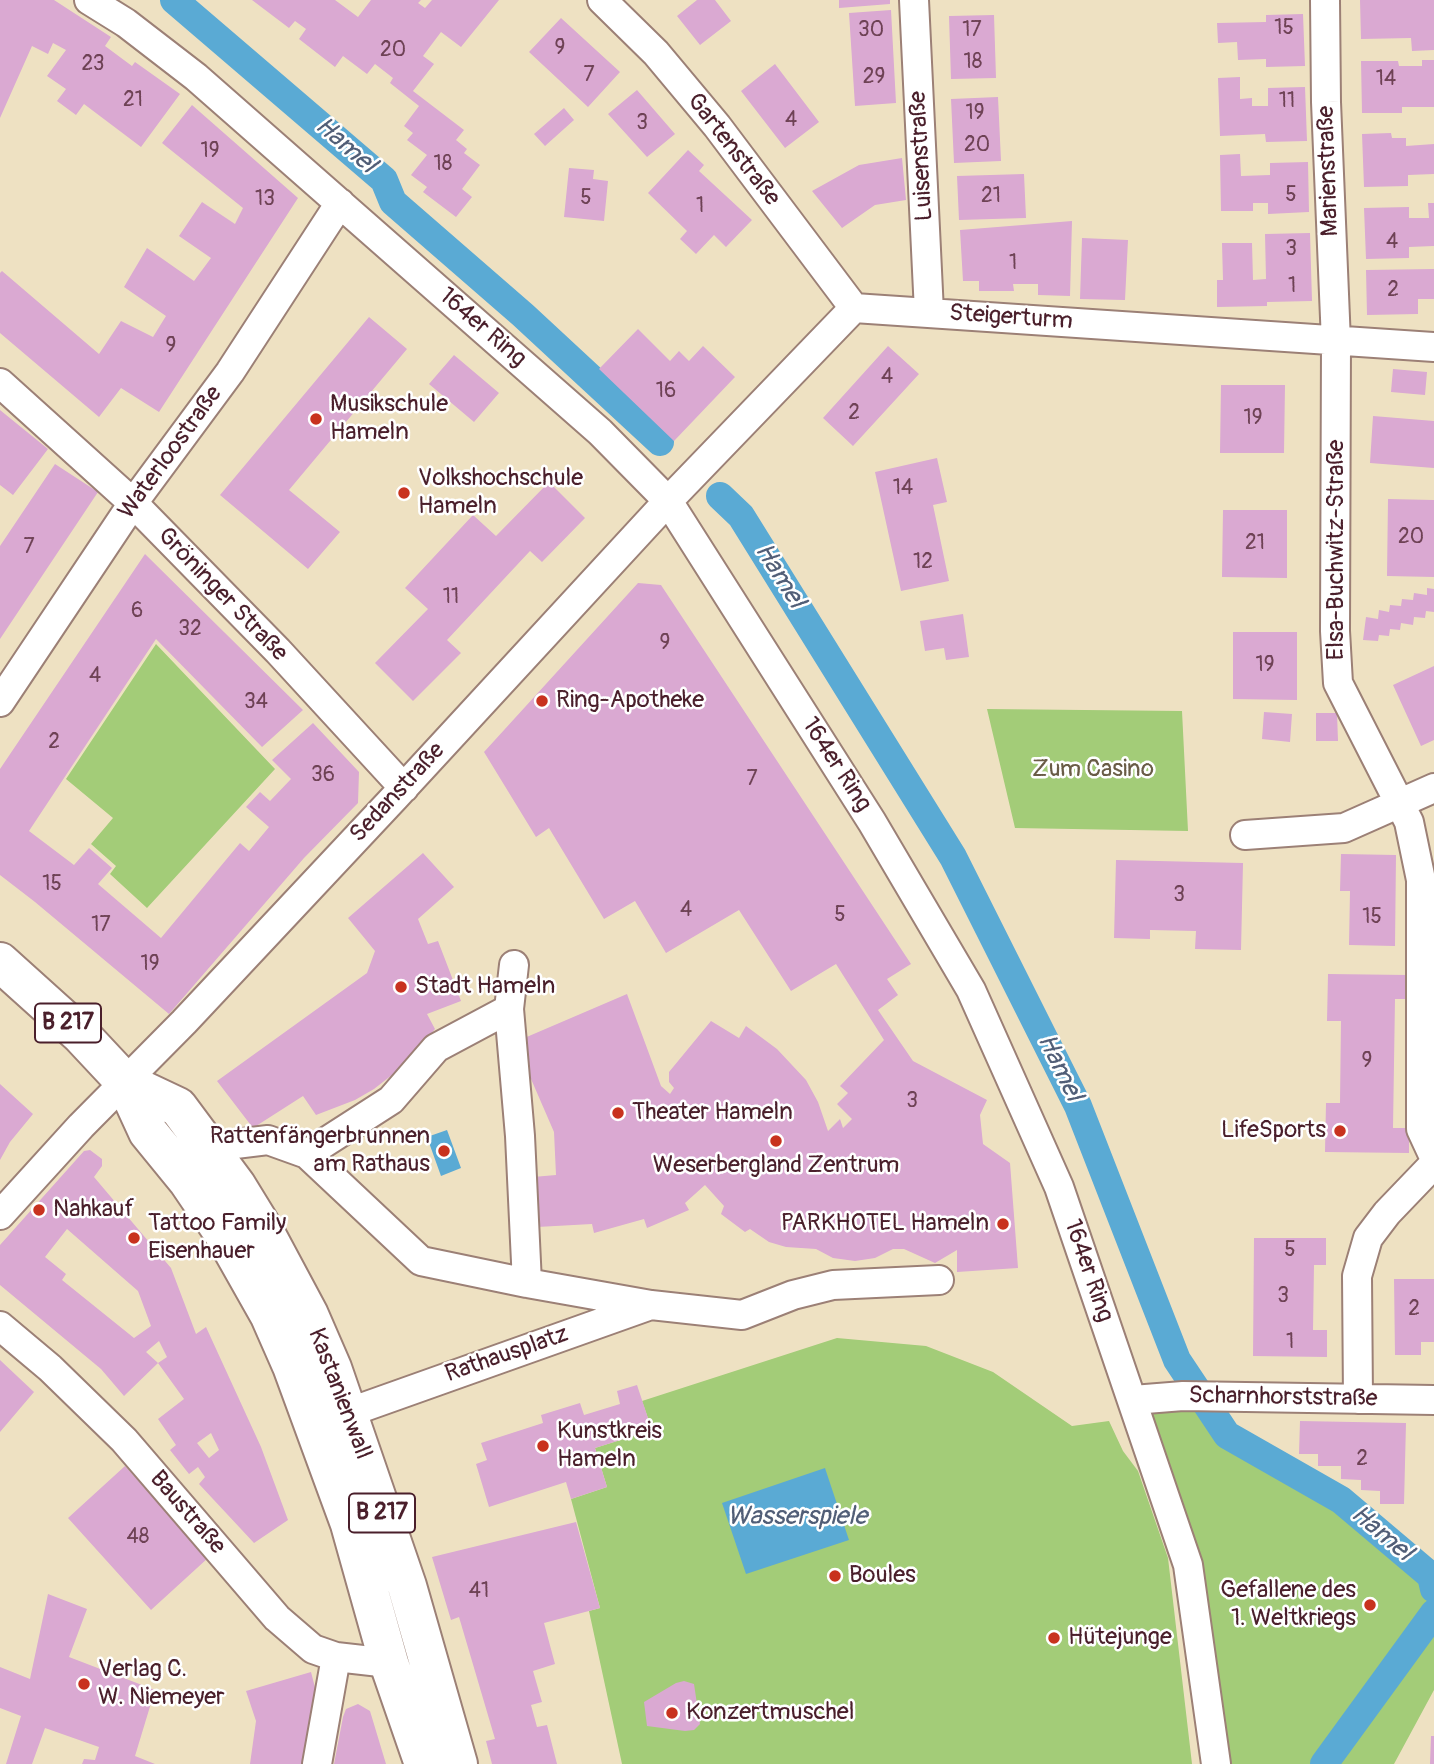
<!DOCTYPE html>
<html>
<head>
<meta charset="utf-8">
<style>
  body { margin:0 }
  canvas { display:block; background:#eee1c2 }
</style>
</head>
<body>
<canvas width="1434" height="1764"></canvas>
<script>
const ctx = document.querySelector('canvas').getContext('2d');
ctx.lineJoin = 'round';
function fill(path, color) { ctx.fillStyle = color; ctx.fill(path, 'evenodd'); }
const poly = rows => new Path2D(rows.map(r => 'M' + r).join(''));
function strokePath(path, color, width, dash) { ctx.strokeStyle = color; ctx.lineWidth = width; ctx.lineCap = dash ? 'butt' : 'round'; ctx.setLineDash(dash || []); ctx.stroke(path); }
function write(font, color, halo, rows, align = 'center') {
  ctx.font = font + ' Pangolin,sans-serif'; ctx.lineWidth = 5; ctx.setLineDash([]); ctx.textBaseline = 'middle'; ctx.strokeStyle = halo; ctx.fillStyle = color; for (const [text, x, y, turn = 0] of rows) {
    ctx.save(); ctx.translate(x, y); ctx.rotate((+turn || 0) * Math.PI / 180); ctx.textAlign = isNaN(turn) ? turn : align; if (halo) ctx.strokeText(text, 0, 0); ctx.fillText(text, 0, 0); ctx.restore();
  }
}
fill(poly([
  [156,644,275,769,147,908,110,874,116,866,91,844,113,818,66,779],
  [987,709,1182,711,1188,831,1015,828],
  [837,1338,926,1346,993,1372,1072,1426,1109,1421,1123,1451,1138,1471,1168,1558,1192,1764,622,1764,589,1611,600,1608,571,1499,607,1487,595,1448,652,1430,642,1401],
  [1205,1407,1419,1577,1434,1596,1434,1690,1394,1764,1229,1764,1147,1415]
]), '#a3cc78');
fill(poly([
  [447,1130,461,1168,441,1176,427,1137],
  [825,1468,849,1540,746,1574,722,1503]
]), '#5aaad4');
strokePath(poly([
  [174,0,384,180,393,202,523,315,660,442],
  [720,496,741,516,953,857,1078,1106,1177,1360,1227,1435,1341,1500,1431,1576,1434,1589],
  [1324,1764,1434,1613]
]), '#5aaad4', 28);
fill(poly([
  [0,0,54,0,111,37,105,46,132,66,135,62,180,94,141,147,84,104,76,115,57,101,66,89,47,76,66,50,53,43,48,54,32,46,0,118],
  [252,0,335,0,358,17,371,0,421,0,418,3,425,8,432,0,499,0,461,47,441,32,423,56,434,64,413,91,464,130,456,140,467,149,464,153,480,165,462,189,472,197,456,217,423,192,427,187,411,175,427,155,407,140,413,133,404,126,419,106,390,83,393,78,375,64,367,74,343,56,335,67,299,39,306,29,295,21,289,28],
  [697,0,715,0,731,21,700,45,677,16],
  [839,0,890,0,890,4,839,8],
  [1360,0,1434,0,1434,50,1412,51,1411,38,1361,39],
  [891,10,896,103,855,106,849,13],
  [1303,14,1305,66,1266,67,1266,59,1238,60,1237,42,1218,43,1217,23,1266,22,1266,15],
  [994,15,996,78,951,79,949,16],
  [561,18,620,72,588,107,529,52],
  [1422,60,1434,60,1434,107,1402,107,1402,113,1362,113,1361,61,1398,61,1399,66,1422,66],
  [775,64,819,122,785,148,741,91],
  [1240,77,1240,99,1252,98,1252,106,1268,106,1268,88,1305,87,1307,141,1266,142,1265,134,1220,136,1218,78],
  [637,90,675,134,647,157,608,114],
  [998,97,1001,161,954,163,951,99],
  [192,105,298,198,159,412,121,388,99,417,0,333,0,273,2,271,99,354,121,321,153,337,166,316,124,287,147,248,194,281,211,258,179,236,202,202,235,224,243,208,162,143],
  [564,108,574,120,545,146,534,134],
  [1391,133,1392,138,1406,138,1406,146,1434,144,1434,174,1408,175,1408,186,1364,187,1362,134],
  [688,150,704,165,699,171,752,220,726,247,714,235,696,254,680,239,687,231,648,193],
  [1240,154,1241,176,1270,175,1270,163,1308,162,1309,212,1268,214,1268,203,1253,203,1253,211,1221,211,1220,155],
  [902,158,906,200,875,205,842,228,812,191,859,165],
  [569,168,594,170,593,179,608,181,604,221,564,217],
  [1024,174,1026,218,959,220,957,176],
  [1428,203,1434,203,1434,246,1409,247,1409,258,1366,259,1364,208,1409,207,1409,218,1429,218],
  [1072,221,1070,296,1038,295,1038,284,1013,284,1014,291,979,291,979,281,963,281,960,230],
  [1310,233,1312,301,1267,302,1267,306,1217,307,1217,280,1223,280,1222,243,1252,243,1253,280,1266,279,1265,234],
  [1082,238,1128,240,1125,300,1080,299],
  [1434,269,1434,299,1418,299,1418,314,1367,315,1366,270],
  [369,317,407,349,289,490,340,532,308,569,220,495],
  [638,329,670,361,679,351,689,361,703,346,735,377,674,441,599,369],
  [888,346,919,374,853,446,823,418],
  [454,355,499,393,474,422,429,384],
  [1393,369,1427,372,1425,395,1391,392],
  [1221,385,1285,385,1284,453,1220,453],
  [0,410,48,449,13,495,0,485],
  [1373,416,1434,421,1434,468,1370,463],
  [937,458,947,502,933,505,949,581,901,591,875,472],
  [55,464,98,492,0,639,0,546],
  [549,482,585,518,542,562,530,551,447,640,461,653,413,701,375,663,428,609,405,588,473,515,496,536],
  [1388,499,1434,500,1434,577,1387,576],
  [1223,510,1287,510,1287,578,1222,577],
  [145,554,303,710,262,747,156,639,29,831,74,865,89,848,112,868,98,884,161,938,240,843,249,851,269,827,246,807,260,792,270,801,291,779,272,760,313,723,359,772,358,803,304,858,169,1014,35,902,0,875,0,769],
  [638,583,661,585,911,964,887,979,898,995,878,1010,913,1061,987,1100,980,1115,983,1144,1010,1163,1018,1268,957,1272,957,1250,935,1263,904,1249,893,1249,875,1258,855,1261,833,1258,816,1249,786,1247,769,1242,750,1229,745,1232,721,1214,724,1206,705,1185,685,1203,689,1210,647,1228,644,1219,594,1233,592,1224,537,1227,533,1177,556,1175,554,1132,515,1042,627,994,661,1086,670,1094,674,1088,669,1082,669,1072,711,1021,739,1038,746,1026,777,1049,806,1080,818,1102,828,1131,840,1119,843,1128,852,1119,837,1104,848,1093,840,1086,884,1040,836,964,791,991,739,910,666,953,635,901,604,919,549,828,536,837,484,752],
  [1427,588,1434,589,1434,612,1426,611,1425,618,1414,617,1413,625,1401,623,1400,630,1390,629,1389,636,1379,635,1378,641,1363,640,1366,617,1378,619,1379,610,1389,612,1390,605,1401,606,1402,599,1413,600,1414,593,1427,595],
  [963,614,969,657,946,660,944,648,925,651,920,621],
  [1233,632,1297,632,1297,700,1233,699],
  [1434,666,1434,740,1421,746,1393,685],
  [1264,712,1292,714,1290,742,1262,739],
  [1316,713,1337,713,1338,741,1316,741],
  [423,853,454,887,418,919,428,944,438,941,461,1001,427,1014,435,1029,406,1064,374,1089,355,1100,316,1115,303,1096,253,1128,217,1081,367,973,375,951,348,918],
  [1341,854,1396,855,1395,946,1349,945,1350,891,1340,891],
  [1116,860,1243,863,1241,950,1195,949,1196,931,1150,930,1150,939,1114,938],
  [1328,974,1408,975,1407,999,1395,999,1393,1128,1409,1128,1409,1153,1325,1152,1326,1103,1340,1103,1341,1021,1327,1021],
  [0,1084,33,1114,10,1142,0,1160],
  [90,1150,102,1159,102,1166,94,1177,171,1268,196,1334,206,1327,261,1447,288,1520,254,1543,199,1484,205,1477,198,1467,189,1474,170,1450,176,1445,158,1419,184,1399,158,1363,167,1357,159,1341,146,1352,158,1363,124,1396,101,1369,0,1285,0,1245,84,1151],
  [67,1229,138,1291,151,1326,134,1338,62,1280,66,1274,45,1257],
  [211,1433,219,1450,209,1458,197,1443],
  [1254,1238,1326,1238,1326,1265,1314,1265,1313,1330,1327,1330,1327,1357,1253,1356],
  [1394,1279,1434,1279,1434,1342,1421,1342,1421,1355,1395,1355],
  [0,1360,34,1392,0,1432],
  [637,1385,652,1430,595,1448,607,1487,571,1499,566,1482,489,1507,476,1464,487,1460,481,1443,543,1423,541,1415,580,1403,584,1415,620,1404,617,1391],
  [1300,1421,1406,1423,1404,1504,1380,1504,1380,1491,1361,1490,1361,1480,1341,1479,1341,1466,1318,1466,1318,1454,1299,1454],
  [125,1466,208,1558,151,1610,68,1518],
  [576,1522,600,1608,544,1623,555,1664,533,1671,542,1702,531,1705,537,1727,547,1725,557,1764,492,1764,486,1741,495,1739,459,1617,451,1620,432,1557],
  [48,1594,87,1609,69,1657,155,1690,135,1756,155,1764,82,1764,84,1759,95,1760,99,1747,45,1728,32,1764,6,1764,21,1716,0,1708,0,1667,30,1679],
  [311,1672,319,1703,305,1764,250,1764,256,1721,246,1691],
  [684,1681,694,1684,700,1724,694,1730,685,1731,647,1726,644,1702,676,1683],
  [358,1704,370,1711,386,1764,334,1764,343,1717,346,1709],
  [1431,1736,1434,1736,1434,1764,1430,1764]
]), '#daa9d2');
const street = poly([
  [89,0,126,23,196,77,600,432,668,501,872,822,971,990,1059,1187,1188,1565,1216,1764],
  [602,0,656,53,717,126,854,308],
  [914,0,929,312],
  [1325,0,1326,102,1336,342,1335,631,1338,683,1409,822,1421,880,1421,1129,1434,1157],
  [0,383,133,503,278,651,404,788],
  [0,702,133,503,230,372,340,203],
  [1245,835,1344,828,1434,788],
  [514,965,509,1009,520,1136,527,1283],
  [227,1145,268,1140,307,1154,391,1100,436,1048,509,1009],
  [307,1154,421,1261,527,1283,651,1305,742,1315,793,1295,833,1285,939,1280],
  [0,1215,81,1126,184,1022,395,797,668,501,854,308,1434,347],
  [0,1326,50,1368,124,1440,277,1618,313,1649,336,1657,389,1663],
  [1358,1399,1357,1276,1368,1238,1387,1213,1434,1164],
  [1133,1400,1183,1396,1434,1400],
  [364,1407,648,1306],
  [317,1764,336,1657]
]);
const primary = poly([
  [0,962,81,1035,125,1082,148,1132,188,1181,222,1231,270,1316,292,1366,350,1524,389,1663,424,1764],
  [125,1082,178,1107,236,1185,263,1229,309,1315,332,1368,407,1586,458,1764]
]);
strokePath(street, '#9c8076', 32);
strokePath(primary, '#9c8076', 42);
strokePath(street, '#fff', 28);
strokePath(primary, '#fff', 38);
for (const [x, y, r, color] of [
  [316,419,7,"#c8321e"],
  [404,493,7,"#c8321e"],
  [542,701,7,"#c8321e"],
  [401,987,7,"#c8321e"],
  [618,1113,7,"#c8321e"],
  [1340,1131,7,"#c8321e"],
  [776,1141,7,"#c8321e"],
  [444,1151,7,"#c8321e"],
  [39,1210,7,"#c8321e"],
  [1003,1224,7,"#c8321e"],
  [134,1238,7,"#c8321e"],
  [543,1446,7,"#c8321e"],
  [835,1576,7,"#c8321e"],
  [1370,1605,7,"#c8321e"],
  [1054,1638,7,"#c8321e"],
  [84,1684,7,"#c8321e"],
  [672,1713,7,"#c8321e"]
]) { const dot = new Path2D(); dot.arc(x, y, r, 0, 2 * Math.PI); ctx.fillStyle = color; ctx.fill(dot); strokePath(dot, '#fff', 2.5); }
write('21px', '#6e4255', null, [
  ["15",1284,29],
  ["30",871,31],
  ["17",972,31],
  ["9",560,49],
  ["20",393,51],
  ["18",973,63],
  ["23",93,65],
  ["7",589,76],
  ["29",874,78],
  ["14",1386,80],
  ["21",133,101],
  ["11",1287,102],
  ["19",975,114],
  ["4",791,121],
  ["3",642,124],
  ["20",977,146],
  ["19",210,152],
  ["18",443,165],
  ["5",1291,196],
  ["21",991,197],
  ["5",586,199],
  ["13",265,200],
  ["1",700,207],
  ["4",1392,243],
  ["3",1291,250],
  ["1",1013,264],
  ["1",1292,287],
  ["2",1393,291],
  ["9",171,347],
  ["4",887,378],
  ["16",666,392],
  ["2",854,414],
  ["19",1253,419],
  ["14",903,489],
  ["20",1411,538],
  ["21",1255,544],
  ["7",29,548],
  ["12",923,563],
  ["11",451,598],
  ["6",137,612],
  ["32",190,630],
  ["9",665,644],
  ["19",1265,666],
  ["4",95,677],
  ["34",256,703],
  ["2",54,743],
  ["36",323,776],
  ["7",752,780],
  ["15",52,885],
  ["3",1179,896],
  ["4",686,911],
  ["5",840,916],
  ["15",1372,918],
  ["17",101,926],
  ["19",150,965],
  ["9",1367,1062],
  ["3",912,1102],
  ["5",1290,1251],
  ["3",1283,1297],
  ["2",1414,1310],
  ["1",1290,1343],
  ["2",1362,1460],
  ["48",138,1538],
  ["41",479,1592]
]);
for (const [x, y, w] of [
  [68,1023,66],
  [382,1513,66]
]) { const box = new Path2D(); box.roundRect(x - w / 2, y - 19.5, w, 39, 5); ctx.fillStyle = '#fff'; ctx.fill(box); strokePath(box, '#4a1f2b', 2); }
write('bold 23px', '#4a1f2b', null, [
  ["B 217",68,1023],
  ["B 217",382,1513]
]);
write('24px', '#4a1f2b', '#fff', [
  ["Gartenstraße",733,150,52],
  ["Luisenstraße",922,156,-93],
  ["Marienstraße",1329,171,-92],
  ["Steigerturm",1011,318,4],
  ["164er Ring",482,328,41],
  ["Waterloostraße",171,453,-54],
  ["Elsa-Buchwitz-Straße",1337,550,-90],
  ["Gröninger Straße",222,595,46],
  ["164er Ring",836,765,57],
  ["Sedanstraße",398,793,-47],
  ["164er Ring",1088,1271,71],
  ["Rathausplatz",507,1355,-19],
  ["Kastanienwall",339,1394,69],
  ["Scharnhorststraße",1283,1398,1],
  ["Baustraße",187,1513,49]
]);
write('24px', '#4a1f2b', '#fff', [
  ["Musikschule",330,405],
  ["Hameln",330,433],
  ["Volkshochschule",418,479],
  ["Hameln",418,507],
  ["Ring-Apotheke",556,701],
  ["Stadt Hameln",415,987],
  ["Theater Hameln",632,1113],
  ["LifeSports",1326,1131,"right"],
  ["Rattenfängerbrunnen",430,1137,"right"],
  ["am Rathaus",430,1165,"right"],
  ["Weserbergland Zentrum",776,1166,"center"],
  ["Nahkauf",53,1210],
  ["Tattoo Family",148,1224],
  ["Eisenhauer",148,1252],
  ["PARKHOTEL Hameln",989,1224,"right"],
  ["Kunstkreis",557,1432],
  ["Hameln",557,1460],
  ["Boules",849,1576],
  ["Gefallene des",1356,1591,"right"],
  ["1. Weltkriegs",1356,1619,"right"],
  ["Hütejunge",1068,1638],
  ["Verlag C.",98,1670],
  ["W. Niemeyer",98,1698],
  ["Konzertmuschel",686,1713]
], 'left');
write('24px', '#695c46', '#fff', [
  ["Zum Casino",1093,770]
]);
write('italic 26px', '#515e77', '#fff', [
  ["Hamel",345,146,41],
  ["Hamel",779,576,58],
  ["Hamel",1059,1068,64],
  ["Wasserspiele",797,1517],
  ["Hamel",1381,1534,40]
]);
</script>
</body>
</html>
